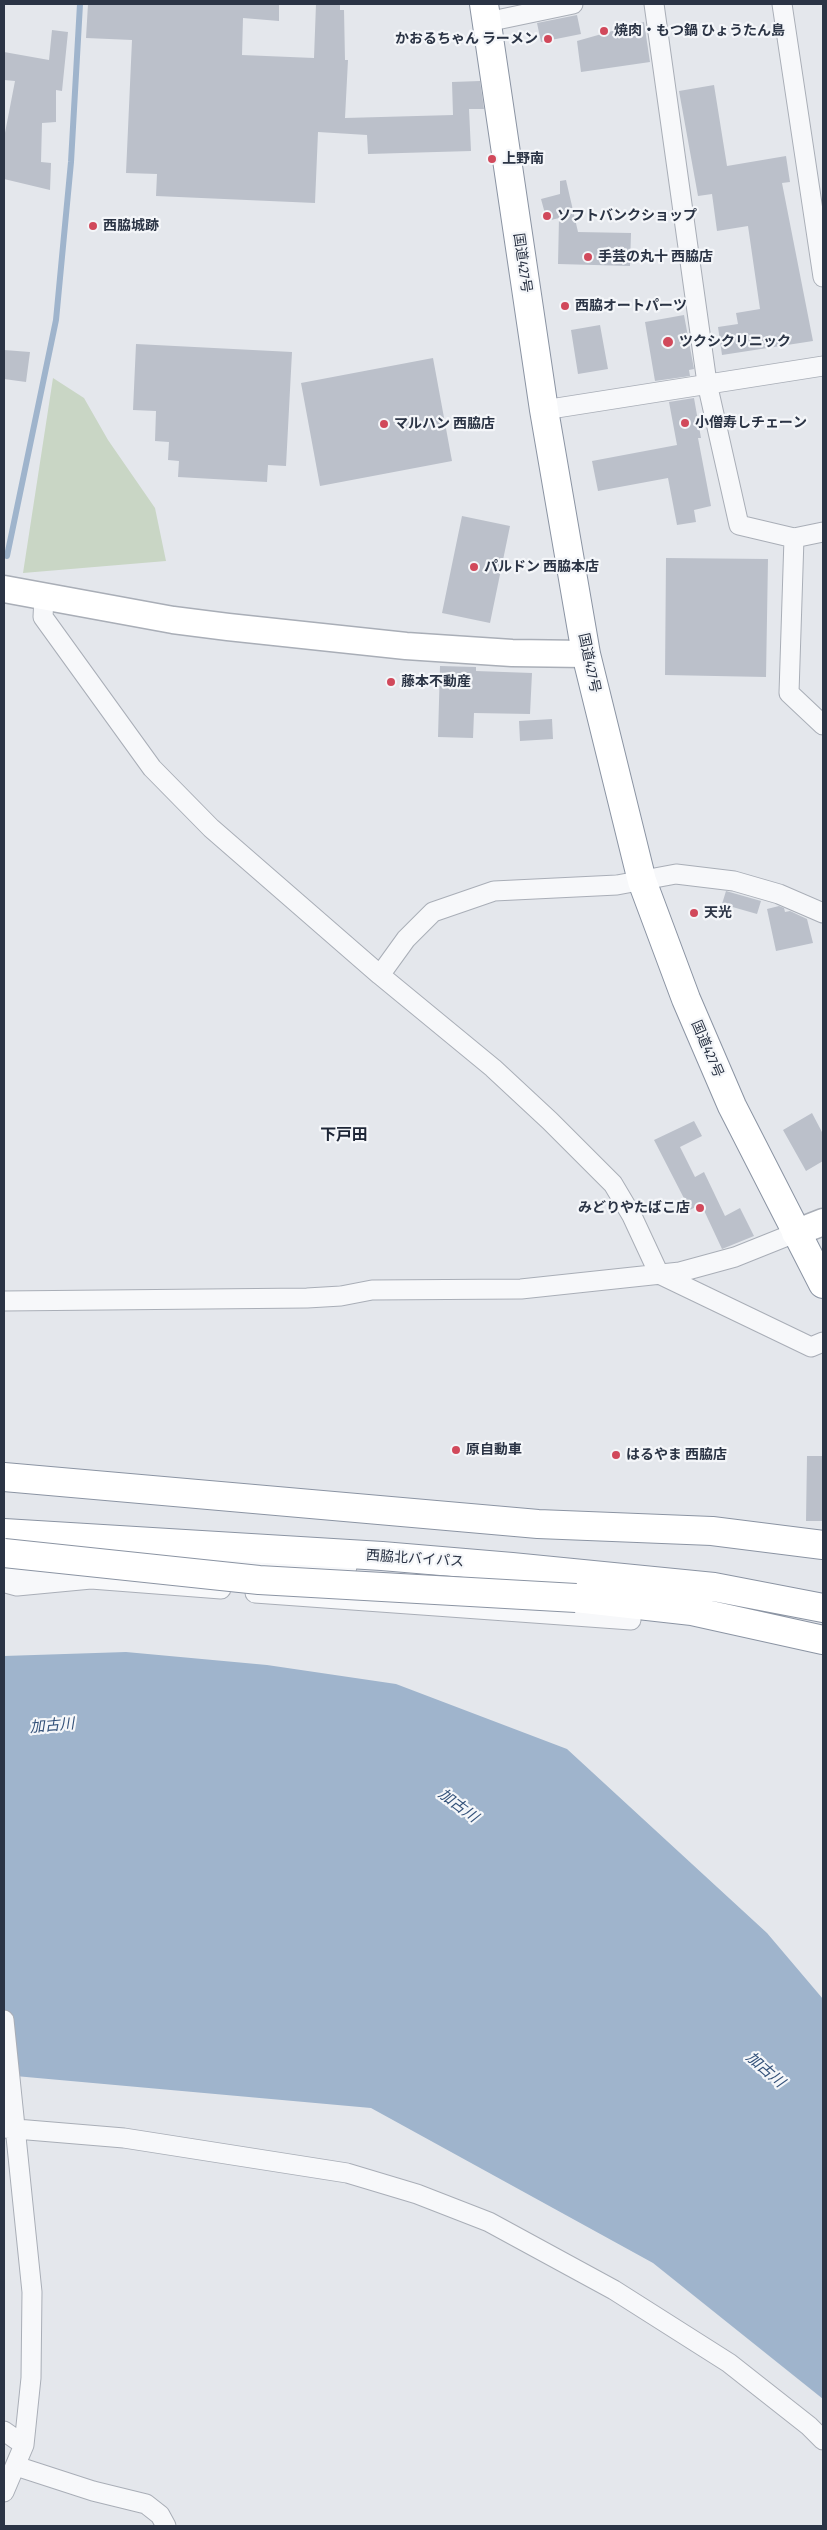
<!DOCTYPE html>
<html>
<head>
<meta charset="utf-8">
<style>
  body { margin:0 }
  #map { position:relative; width:827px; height:2530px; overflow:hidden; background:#e4e7ec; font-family:"Fira Sans Condensed",sans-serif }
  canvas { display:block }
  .frame { position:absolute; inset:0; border:5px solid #2b3445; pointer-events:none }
</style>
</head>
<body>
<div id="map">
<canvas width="827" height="2530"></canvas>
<div class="frame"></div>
</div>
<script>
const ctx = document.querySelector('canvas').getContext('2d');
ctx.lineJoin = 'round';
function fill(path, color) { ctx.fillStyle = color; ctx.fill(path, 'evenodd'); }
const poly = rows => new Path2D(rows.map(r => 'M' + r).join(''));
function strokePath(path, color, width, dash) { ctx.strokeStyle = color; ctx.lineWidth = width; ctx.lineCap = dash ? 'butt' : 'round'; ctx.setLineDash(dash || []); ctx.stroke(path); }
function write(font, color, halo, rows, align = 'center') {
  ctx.font = font + ' "Fira Sans Condensed","Noto Sans JP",sans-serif'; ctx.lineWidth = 4.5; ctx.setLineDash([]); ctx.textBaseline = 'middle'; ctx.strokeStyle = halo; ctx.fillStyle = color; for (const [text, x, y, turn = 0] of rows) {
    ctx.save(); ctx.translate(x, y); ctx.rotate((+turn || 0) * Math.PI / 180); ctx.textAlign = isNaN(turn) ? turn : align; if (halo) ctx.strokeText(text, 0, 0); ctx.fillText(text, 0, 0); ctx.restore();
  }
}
fill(poly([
  [53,378,84,398,108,440,155,508,166,561,23,573]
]), '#c9d6c5');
fill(poly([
  [126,1652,267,1665,396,1684,567,1749,767,1933,823,1999,823,2399,653,2263,371,2108,4,2075,4,1656]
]), '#9fb4cc');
strokePath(poly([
  [7,556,56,320,71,162,80,4]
]), '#9fb4cc', 6);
fill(poly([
  [88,4,279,4,279,21,243,18,242,55,314,58,316,4,340,4,340,10,344,10,345,60,348,60,345,118,453,115,452,82,480,81,484,109,469,109,471,151,368,154,367,135,318,132,315,203,156,196,157,174,126,173,132,40,86,38],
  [577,15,581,34,541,42,537,23],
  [644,22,650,62,581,72,577,41],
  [52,30,68,32,62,91,56,90,56,122,42,123,41,162,51,163,50,190,4,179,4,138,15,81,4,80,4,52,49,60],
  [714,85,727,166,786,156,790,182,782,183,813,341,722,355,718,327,738,324,736,313,760,309,748,226,717,231,712,194,698,196,679,91],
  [566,180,578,232,631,233,630,266,558,264,559,218,547,221,541,199,560,194,560,181],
  [684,315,694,369,689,370,690,376,655,381,645,322],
  [600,325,608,369,578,374,571,330],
  [136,344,292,352,286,466,268,465,267,482,178,477,179,461,168,460,169,442,155,441,156,411,133,410],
  [4,350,30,352,26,382,4,379],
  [433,358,452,461,320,486,301,383],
  [694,398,701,438,698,438,711,506,694,510,696,522,677,525,668,478,598,491,592,461,677,445,669,402],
  [462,516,510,526,490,623,442,613],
  [666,558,768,559,766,677,665,675],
  [440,666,476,667,476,671,532,673,530,714,474,713,473,738,438,737],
  [552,719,553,739,520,741,519,721],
  [726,891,761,901,757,914,722,904],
  [779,906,784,908,785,912,790,911,807,919,813,943,776,951,767,909],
  [812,1113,823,1134,823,1161,806,1171,783,1130],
  [694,1121,702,1136,680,1147,695,1177,704,1172,725,1216,740,1208,754,1236,722,1249,701,1204,690,1210,654,1140],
  [807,1456,823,1456,823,1521,806,1521]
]), '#bbc0ca');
const street = poly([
  [654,4,707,383,739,525,794,538,823,532],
  [782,4,823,277],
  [487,22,573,4],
  [544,410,823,366],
  [794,538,789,693,823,725],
  [44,598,43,617,152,768,211,828,380,975,493,1068,550,1121,613,1184,632,1216,659,1274,811,1347,823,1342],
  [380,975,406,939,433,912,494,891,617,885,676,874,734,881,779,894,823,913],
  [4,1301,307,1298,341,1296,372,1290,521,1289,680,1272,735,1257,795,1233],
  [175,1559,347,1567],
  [4,1574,29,1572,61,1563],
  [6,1583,17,1586,91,1579,221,1589],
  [255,1593,631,1620],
  [4,2020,32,2292,31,2378,24,2445,4,2492],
  [4,2128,124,2138,347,2173,417,2194,489,2222,614,2290,729,2363,809,2426,823,2440],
  [4,2431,24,2445],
  [16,2466,93,2491,146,2504,160,2515,166,2526]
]);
const secondary = poly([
  [4,589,173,620,228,627,406,646,512,653,586,654],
  [795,1233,823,1222]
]);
const highway = poly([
  [484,4,544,410,586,654,642,881,686,999,732,1106,823,1284],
  [4,1477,538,1524,712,1531,823,1545],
  [4,1533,382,1556,512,1567,714,1587,823,1608],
  [576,1598,692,1611,823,1640]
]);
strokePath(street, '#a9aeb7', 21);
strokePath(secondary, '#a9aeb7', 29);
strokePath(highway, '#8b94a3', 30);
strokePath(street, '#f7f8fa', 19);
strokePath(secondary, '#fff', 26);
strokePath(highway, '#fff', 28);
const highwayBridge = poly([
  [4,1553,259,1580,576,1598]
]);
strokePath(highwayBridge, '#8b94a3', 30, []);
strokePath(highwayBridge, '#fff', 28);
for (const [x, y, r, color] of [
  [604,31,5,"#d1495b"],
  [548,39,5,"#d1495b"],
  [492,159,5,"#d1495b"],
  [547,216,5,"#d1495b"],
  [93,226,5,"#d1495b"],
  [588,257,5,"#d1495b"],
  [565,306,5,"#d1495b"],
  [668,342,6,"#d1495b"],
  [685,423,5,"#d1495b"],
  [384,424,5,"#d1495b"],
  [474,567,5,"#d1495b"],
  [391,682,5,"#d1495b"],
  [694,913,5,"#d1495b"],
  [700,1208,5,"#d1495b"],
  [456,1450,5,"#d1495b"],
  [616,1455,5,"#d1495b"]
]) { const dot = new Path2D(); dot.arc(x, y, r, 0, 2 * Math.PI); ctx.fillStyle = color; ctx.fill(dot); strokePath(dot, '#f4f6f9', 2); }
write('bold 14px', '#2b3445', '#f4f6f9', [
  ["焼肉・もつ鍋 ひょうたん島",614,31],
  ["かおるちゃん ラーメン",538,39,"right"],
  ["上野南",502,159],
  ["ソフトバンクショップ",557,216],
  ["西脇城跡",103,226],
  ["手芸の丸十 西脇店",598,257],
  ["西脇オートパーツ",575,306],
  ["ツクシクリニック",679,342],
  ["小僧寿しチェーン",695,423],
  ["マルハン 西脇店",394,424],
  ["パルドン 西脇本店",484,567],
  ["藤本不動産",401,682],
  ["天光",704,913],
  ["みどりやたばこ店",690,1208,"right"],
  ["原自動車",466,1450],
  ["はるやま 西脇店",626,1455]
], 'left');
write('14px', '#2b3445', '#f4f6f9', [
  ["国道427号",522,263,82],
  ["国道427号",589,663,78],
  ["国道427号",707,1049,67],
  ["西脇北バイパス",415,1559,4]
]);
write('italic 15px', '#34527a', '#f4f6f9', [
  ["加古川",52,1726,-5],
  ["加古川",458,1806,37],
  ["加古川",765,2070,41]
]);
write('bold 16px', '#1d2536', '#f4f6f9', [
  ["下戸田",344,1136]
]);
</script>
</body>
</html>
